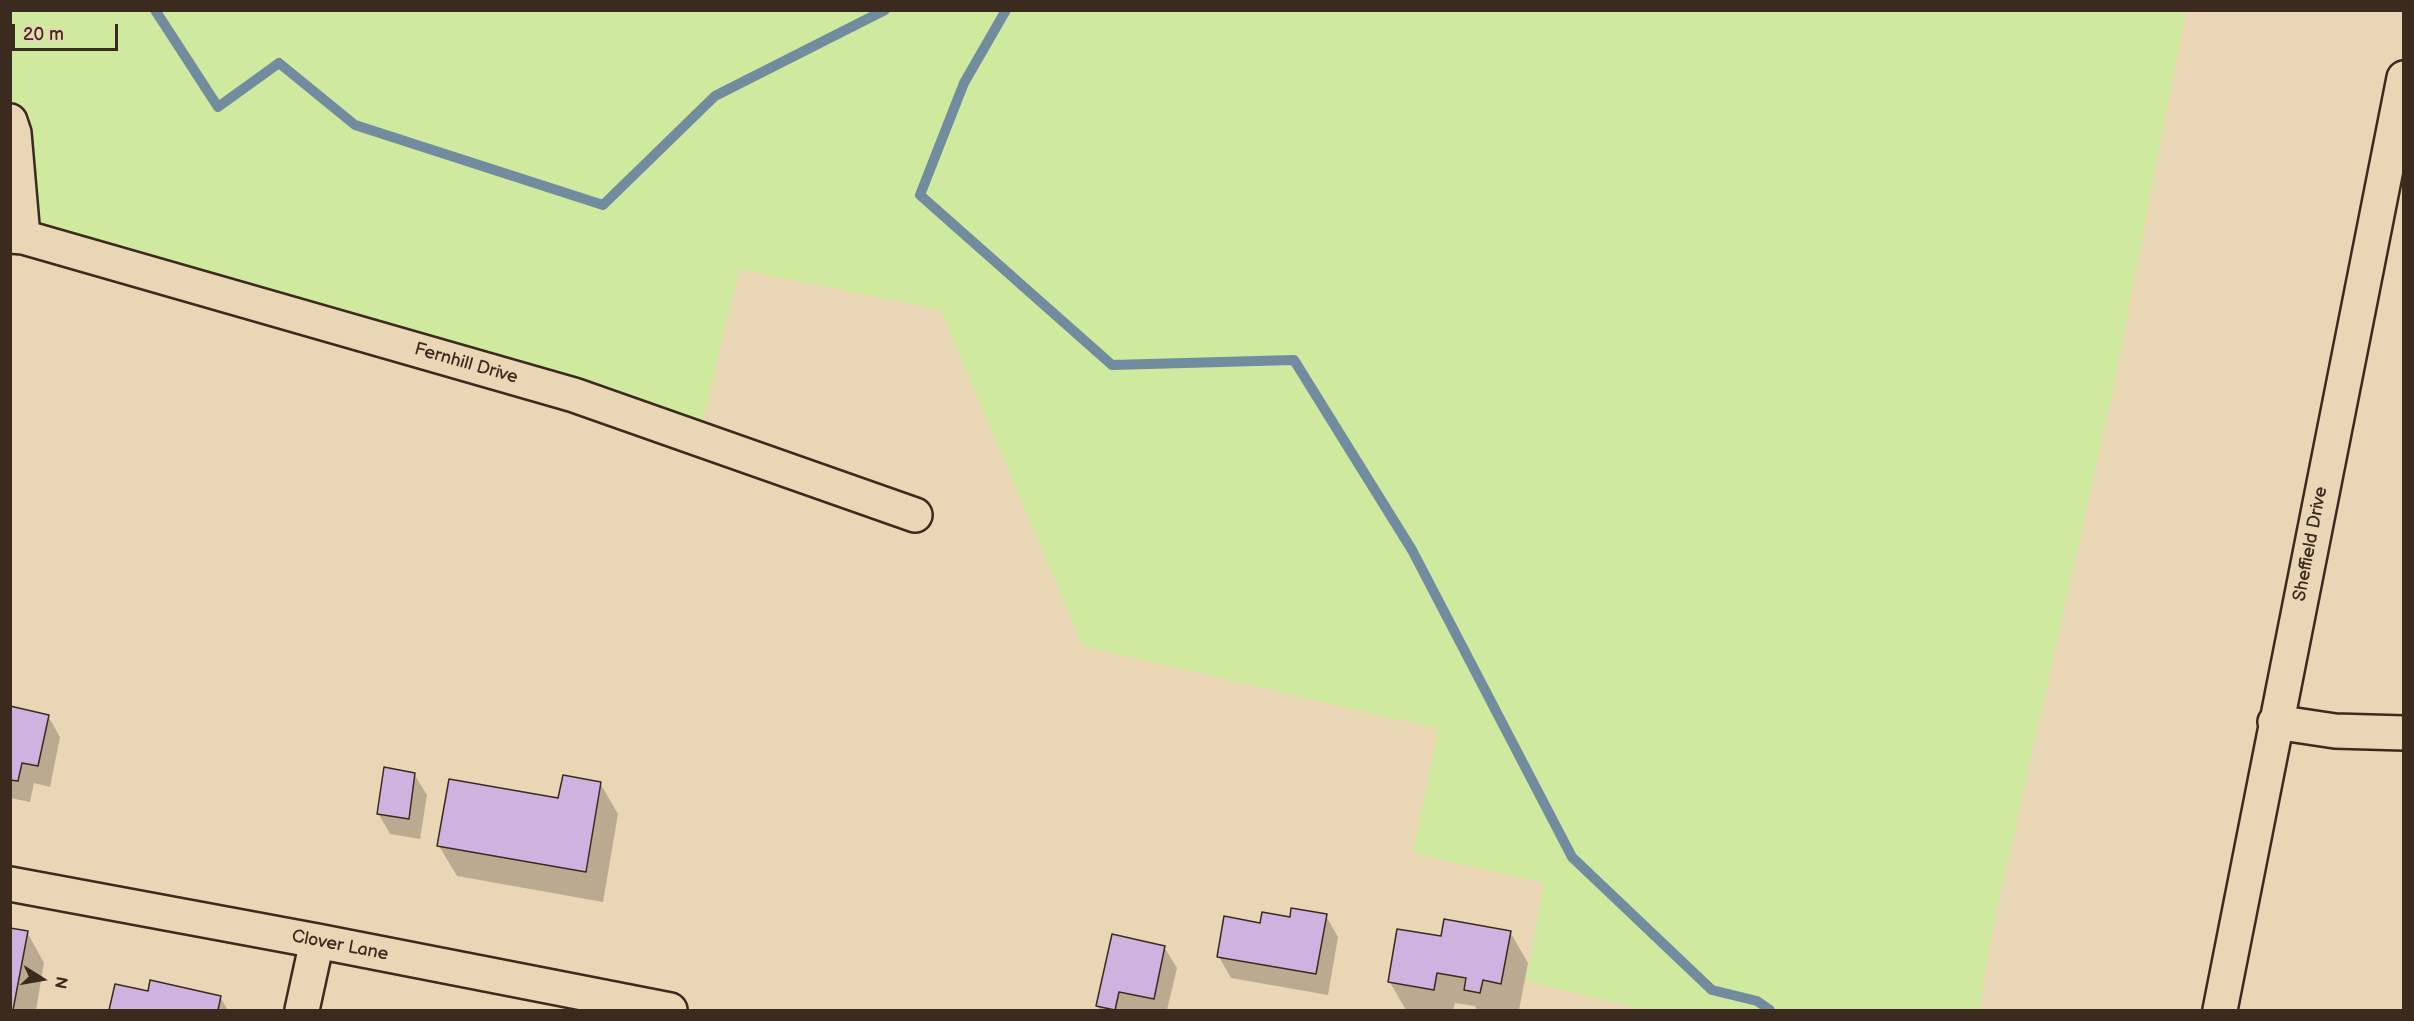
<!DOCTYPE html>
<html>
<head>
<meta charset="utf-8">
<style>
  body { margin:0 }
  #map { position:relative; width:2414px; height:1021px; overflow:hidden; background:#e9d6b4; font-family:"Balsamiq Sans",sans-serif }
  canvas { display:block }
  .frame { position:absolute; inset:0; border:12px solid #3b2a1e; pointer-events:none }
  .north { position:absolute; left:12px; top:949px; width:60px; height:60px; -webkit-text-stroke:4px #e9d6b4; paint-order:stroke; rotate:101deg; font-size:16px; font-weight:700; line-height:24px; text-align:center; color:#3b2a1e }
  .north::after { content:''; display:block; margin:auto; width:21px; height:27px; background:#3b2a1e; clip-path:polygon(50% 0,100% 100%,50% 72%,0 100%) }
  .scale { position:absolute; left:12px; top:24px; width:106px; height:27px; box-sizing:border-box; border:3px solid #3b2a1e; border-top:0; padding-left:8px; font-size:18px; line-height:21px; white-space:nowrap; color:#3b2a1e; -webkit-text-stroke:4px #e9d6b4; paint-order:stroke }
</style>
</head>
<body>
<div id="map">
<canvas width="2414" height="1021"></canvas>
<div class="frame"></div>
<div class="north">N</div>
<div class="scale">20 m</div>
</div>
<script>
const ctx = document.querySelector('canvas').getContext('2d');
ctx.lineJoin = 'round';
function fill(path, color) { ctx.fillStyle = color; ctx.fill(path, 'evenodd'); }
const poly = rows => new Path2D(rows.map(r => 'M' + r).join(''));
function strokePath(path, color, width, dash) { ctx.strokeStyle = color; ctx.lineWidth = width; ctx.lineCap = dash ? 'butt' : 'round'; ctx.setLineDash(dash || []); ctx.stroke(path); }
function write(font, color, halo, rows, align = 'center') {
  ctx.font = font + ' "Balsamiq Sans",sans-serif'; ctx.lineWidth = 5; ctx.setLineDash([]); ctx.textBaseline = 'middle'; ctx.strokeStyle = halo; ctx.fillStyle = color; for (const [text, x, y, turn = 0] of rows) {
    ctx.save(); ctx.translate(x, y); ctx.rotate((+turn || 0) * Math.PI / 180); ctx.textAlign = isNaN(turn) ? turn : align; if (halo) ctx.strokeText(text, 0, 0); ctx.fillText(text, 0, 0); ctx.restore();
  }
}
fill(poly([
  [10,11,2186,11,2113,390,1993,928,1979,1010,1645,1010,1526,981,1544,883,1413,853,1439,729,1083,646,941,310,739,269,699,439,23,237,11,121]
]), '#cfe99f');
fill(poly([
  [10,708,48,716,60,737,50,787,34,783,30,802,10,798],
  [414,774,427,795,420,839,390,834,378,813],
  [600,783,618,814,603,902,457,876,439,846],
  [1326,916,1338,937,1328,995,1231,978,1219,957,1261,924],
  [10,929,27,932,44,963,36,1010,10,1010],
  [1510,932,1528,963,1519,1010,1477,1010,1475,1006,1455,1003,1453,1010,1406,1010,1389,981,1442,938],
  [1164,947,1177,968,1167,1010,1100,1010,1097,1006],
  [116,986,149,993,220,997,228,1010,111,1010]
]), '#0003');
strokePath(poly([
  [155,10,218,107,279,63,355,125,603,205,715,96,885,10],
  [1006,10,964,83,920,195,1112,365,1294,360,1412,550,1572,857,1712,990,1757,1001,1770,1010]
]), '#708c9e', 10);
const building = poly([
  [10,706,49,715,38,766,22,763,18,781,10,780,10,706],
  [384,767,415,773,409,819,377,814,384,767],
  [563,775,601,782,586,872,437,846,449,779,558,798,563,775],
  [1291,908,1327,914,1316,974,1217,957,1224,916,1260,923,1262,912,1290,917,1291,908],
  [1444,919,1511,931,1501,984,1483,980,1480,993,1464,990,1466,978,1437,973,1434,990,1388,982,1397,929,1441,936,1444,919],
  [10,928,28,931,13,1010,10,1010,10,928],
  [1112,934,1165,946,1154,999,1119,992,1115,1010,1096,1006,1112,934],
  [150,980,221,996,218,1010,109,1010,115,984,148,991,150,980]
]);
fill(building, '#ceb2df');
strokePath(building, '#3b2a1e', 1.5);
const minor = poly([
  [10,121,14,133,23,237],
  [10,236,23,237,574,395,915,515],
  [2275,722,2335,731,2404,733],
  [10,884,317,941,670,1010],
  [302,1010,317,941],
  [2220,1010,2404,78]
]);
strokePath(minor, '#3b2a1e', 38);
strokePath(minor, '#e9d6b4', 33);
write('18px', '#3b2a1e', '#e9d6b4', [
  ["Fernhill Drive",466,364,16],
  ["Sheffield Drive",2311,544,-79],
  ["Clover Lane",340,946,11]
]);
</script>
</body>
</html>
